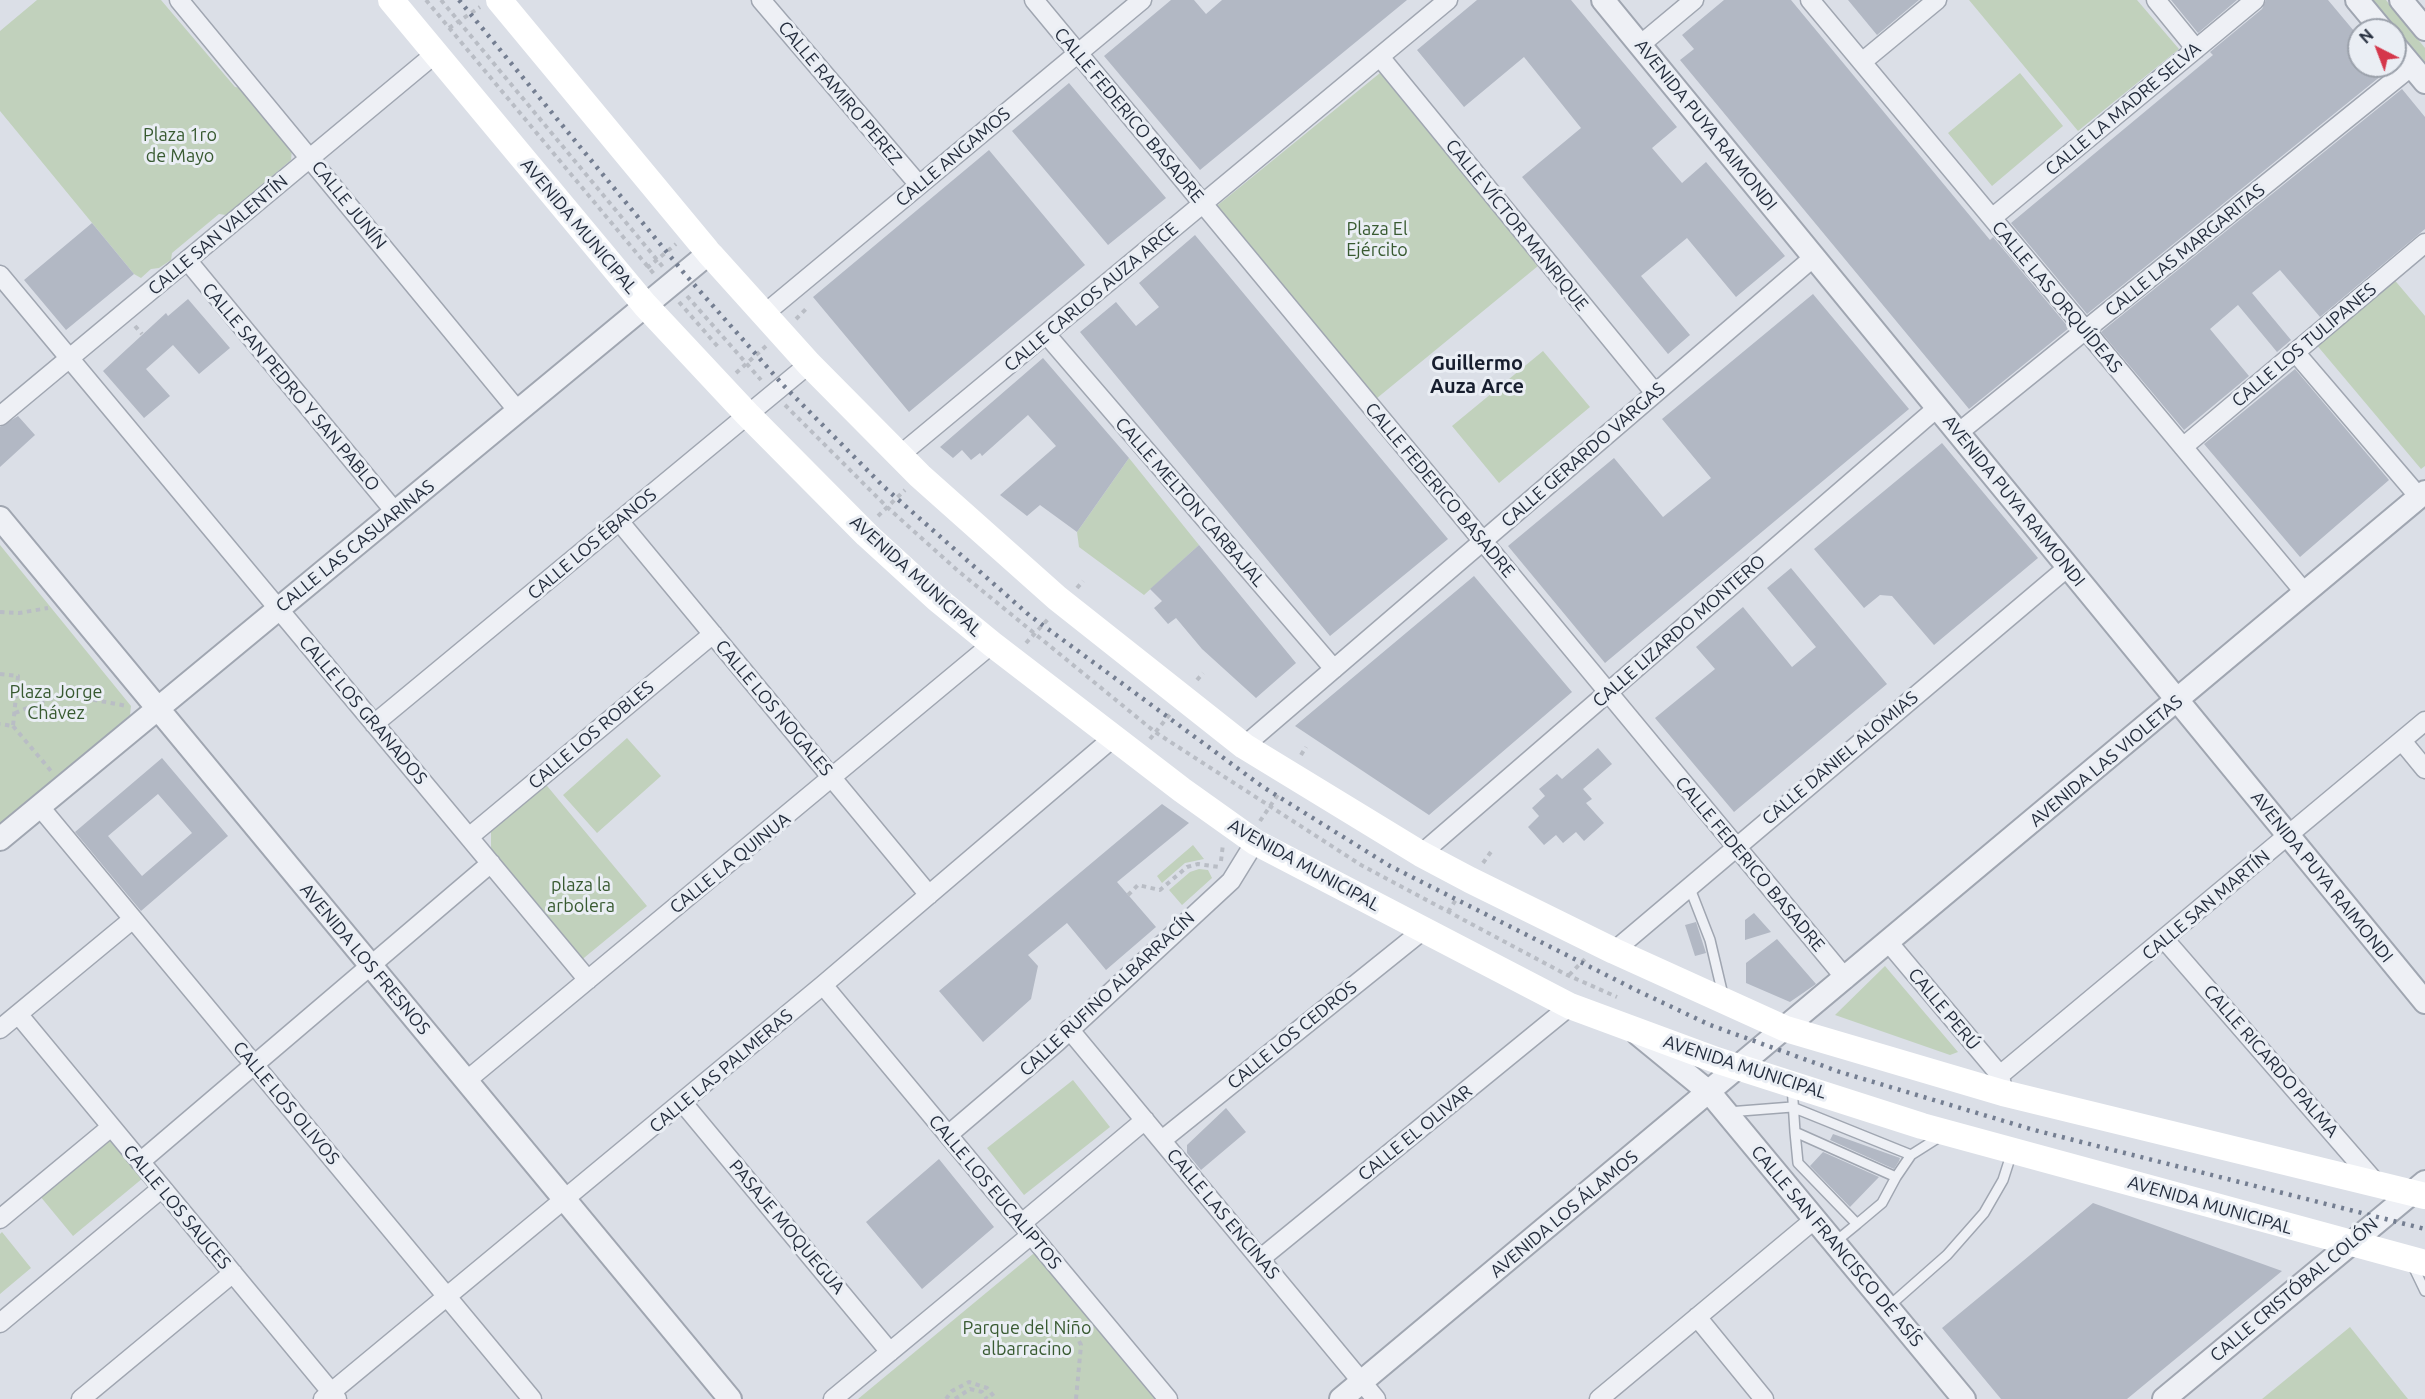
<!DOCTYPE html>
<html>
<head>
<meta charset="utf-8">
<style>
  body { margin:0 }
  #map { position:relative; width:2425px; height:1399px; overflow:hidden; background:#dbdfe7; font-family:Ubuntu,sans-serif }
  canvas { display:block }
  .north { position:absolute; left:2347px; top:18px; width:60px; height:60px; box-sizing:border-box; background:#eaeef4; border:2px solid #9ba1ab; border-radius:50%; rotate:318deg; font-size:16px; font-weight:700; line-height:24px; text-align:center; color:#242d3d }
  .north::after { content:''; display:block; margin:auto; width:21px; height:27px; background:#d5374b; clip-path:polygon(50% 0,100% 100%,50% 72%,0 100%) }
</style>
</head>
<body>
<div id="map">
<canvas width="2425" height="1399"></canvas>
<div class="north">N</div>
</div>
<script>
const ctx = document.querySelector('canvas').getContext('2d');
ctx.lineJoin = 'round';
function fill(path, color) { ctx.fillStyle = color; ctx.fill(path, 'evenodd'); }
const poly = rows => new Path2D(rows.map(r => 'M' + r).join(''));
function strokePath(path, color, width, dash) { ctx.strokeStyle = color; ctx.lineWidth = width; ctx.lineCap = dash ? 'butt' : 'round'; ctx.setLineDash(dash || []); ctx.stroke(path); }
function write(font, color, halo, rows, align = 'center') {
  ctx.font = font + ' Ubuntu,sans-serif'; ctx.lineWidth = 6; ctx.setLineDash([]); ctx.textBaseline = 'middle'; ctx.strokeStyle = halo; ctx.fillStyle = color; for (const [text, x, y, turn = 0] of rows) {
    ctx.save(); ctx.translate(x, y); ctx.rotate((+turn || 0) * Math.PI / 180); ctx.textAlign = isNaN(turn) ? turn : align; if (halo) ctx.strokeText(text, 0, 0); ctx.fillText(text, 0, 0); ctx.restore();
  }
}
fill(poly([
  [37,0,161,0,235,87,241,88,292,149,291,160,226,215,219,214,172,253,171,260,159,268,151,269,141,278,134,274,0,111,0,31],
  [1969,0,2137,0,2179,49,2078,131],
  [2369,0,2386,0,2425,48,2425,68],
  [1380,73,1538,266,1371,403,1213,209],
  [2020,73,2063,126,1992,186,1948,133],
  [2392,277,2425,316,2425,466,2421,469,2315,343],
  [1543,351,1590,407,1499,483,1452,426],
  [1129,458,1199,545,1144,595,1079,547,1077,532],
  [0,545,131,706,130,715,0,827],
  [627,738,661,776,597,833,563,795],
  [543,781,647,906,579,962,491,853,491,826],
  [1193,845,1204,859,1185,863,1162,883,1157,876],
  [1199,869,1208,870,1212,878,1182,905,1169,890,1190,872],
  [1885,966,1958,1052,1950,1055,1835,1015],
  [1073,1080,1110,1127,1024,1195,987,1148],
  [104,1131,143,1178,73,1236,35,1190],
  [2,1232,31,1268,0,1294,0,1234],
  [1033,1254,1039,1255,1155,1399,858,1399],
  [2350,1327,2408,1399,2262,1399]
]), '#c1d1bc');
fill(poly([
  [1171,0,1194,0,1206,14,1222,0,1407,0,1200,170,1104,56],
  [1477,0,1571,0,1677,127,1652,148,1682,183,1706,162,1785,256,1736,297,1687,238,1641,276,1690,335,1668,354,1522,177,1581,128,1524,57,1464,107,1417,50],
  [1724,0,1791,0,1990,240,1993,237,2069,328,1969,409,1680,60,1694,49,1682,35],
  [1848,0,1919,0,1877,35],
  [2171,0,2237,0,2198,33],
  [2266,0,2328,0,2359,37,2359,66,2383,66,2387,71,2087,314,2011,223,2213,55,2210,52,2262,9],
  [1069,83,1166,198,1108,245,1012,131],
  [2402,89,2425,117,2425,229,2320,317,2280,270,2252,293,2291,340,2277,352,2238,305,2210,329,2249,376,2184,430,2101,332],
  [989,150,1085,265,909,412,813,297],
  [92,223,134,274,66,330,24,280],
  [1195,235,1448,539,1330,636,1080,332,1116,302,1136,326,1159,307,1139,283],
  [1813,294,1909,409,1605,663,1508,546,1614,458,1663,517,1711,478,1662,419],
  [188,299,230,348,199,374,173,345,146,369,170,396,144,418,103,371,166,313,168,316],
  [1043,358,1129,458,1077,532,1040,505,1027,516,1000,495,1056,446,1028,415,982,456,980,453,971,460,962,450,953,458,940,447],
  [2295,369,2389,480,2300,557,2204,444],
  [18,416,35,435,0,467,0,427],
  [1942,443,2038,558,1934,645,1892,596,1880,595,1864,608,1814,549],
  [1199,545,1296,663,1256,698,1202,649,1176,618,1168,624,1154,608,1162,601,1150,589],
  [1791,568,1887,684,1734,812,1655,718,1715,669,1696,647,1743,607,1792,667,1816,647,1767,588],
  [1474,576,1572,692,1429,815,1295,726],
  [1598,748,1612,764,1583,789,1592,799,1586,803,1604,823,1584,841,1576,832,1563,843,1556,835,1544,845,1528,827,1539,816,1532,808,1545,796,1539,789,1557,774,1562,779],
  [162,758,228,836,141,911,75,832],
  [158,794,192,833,142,876,108,836],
  [1162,804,1189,823,1117,882,1156,927,1106,970,1067,923,1028,955,1038,966,1031,999,983,1042,939,991],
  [1754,913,1771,932,1745,940,1745,920],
  [1696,922,1706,953,1695,956,1685,925],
  [1777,939,1816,984,1790,1002,1746,983,1746,963],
  [1226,1108,1246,1132,1201,1170,1187,1153,1187,1145],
  [1833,1134,1900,1158,1899,1161,1894,1169,1830,1140],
  [1823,1152,1879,1177,1850,1207,1810,1166],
  [939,1159,994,1227,922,1289,866,1222],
  [2093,1203,2282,1271,2127,1399,2001,1399,1942,1328]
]), '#b2b8c4');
const service = poly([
  [1689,886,1710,940,1723,995],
  [1792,1085,1795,1132,1896,1177,1911,1155,1941,1136],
  [1728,1112,1792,1107,1911,1155],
  [1795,1132,1798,1163,1857,1224,1882,1203,1896,1177],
  [1835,1242,1857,1224],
  [2412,1264,2425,1291],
  [1888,1307,1947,1255,1984,1213,2003,1180,2012,1152]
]);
const minor = poly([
  [179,0,518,411],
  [761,0,919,185],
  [1034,0,1846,979],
  [1810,0,2305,593],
  [2156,0,2196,49],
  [1640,45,1694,0],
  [1380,57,1655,393],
  [1862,62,1937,0],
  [1992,218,2255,0],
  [187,260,396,513],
  [0,275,588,980],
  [763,315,1142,0],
  [1046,334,1334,669],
  [2295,352,2419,497],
  [0,416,435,54],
  [1958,433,2412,66],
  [2183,447,2425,243],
  [900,455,1448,0],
  [619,521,929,895],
  [374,724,809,364],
  [2402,741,2425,769],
  [1244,746,1814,257],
  [40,807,532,1399],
  [469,837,713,634],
  [1421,854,1937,408],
  [2165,940,2376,1183],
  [1889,943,2000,1075,2002,1086],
  [1614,951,2068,567],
  [823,985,1168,1399],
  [18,1014,337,1399],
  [0,1029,133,919],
  [1069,1029,1376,1399],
  [2000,1075,2425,721],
  [466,1081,992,644],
  [683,1103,890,1352],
  [948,1135,1056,1043,1231,881,1255,842],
  [1162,1140,1422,931],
  [140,1162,491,863],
  [0,1219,111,1127],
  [1022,1223,1145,1120],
  [1260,1259,1570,1006],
  [1697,1317,1764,1399],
  [0,1323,162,1188],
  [81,1399,233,1273],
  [323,1399,823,985,1114,737],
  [833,1399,1031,1235],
  [1599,1399,1815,1219]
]);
const tertiary = poly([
  [1603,0,2425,1002],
  [2357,0,2382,30],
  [2401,0,2425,29],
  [2395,46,2425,82],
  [0,518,730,1399],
  [0,839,709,253],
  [1638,1034,1710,1093,1964,1399],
  [1341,1399,2425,492],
  [2164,1399,2425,1182]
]);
strokePath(service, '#a0a6b1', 12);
strokePath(minor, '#a0a6b1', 21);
strokePath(tertiary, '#a0a6b1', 26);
strokePath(poly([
  [426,0,654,274],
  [441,0,663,267],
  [449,28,480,7],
  [647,268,676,244],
  [687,296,761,380],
  [679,302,719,348],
  [796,319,806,309],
  [135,326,142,334],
  [736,373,766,346],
  [785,405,887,507,957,570,1155,732,1361,865,1565,974,1617,997],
  [878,516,905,490],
  [1077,588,1083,581],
  [0,612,19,613,48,608],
  [1026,643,1049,618],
  [0,674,18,676,13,726,0,724],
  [1197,680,1203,673],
  [15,713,49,699,79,697,127,706],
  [13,726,51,771],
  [1150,739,1170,714],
  [1301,755,1306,747],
  [1260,821,1279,793],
  [1221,861,1223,844],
  [1483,863,1493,849],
  [1128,895,1138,885,1160,890,1187,867,1198,864,1219,867],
  [1448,912,1457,898],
  [1569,975,1585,959],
  [946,1399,952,1391,969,1382,987,1388,996,1399],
  [955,1399,970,1389,982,1392,987,1399],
  [1076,1399,1081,1345,1076,1335,1085,1328]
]), '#b9bdc5', 4, [4.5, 4.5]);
strokePath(service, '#eef0f5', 9);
strokePath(minor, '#eef0f5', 18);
strokePath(tertiary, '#eef0f5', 22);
strokePath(poly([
  [391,0,645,305,747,414,867,535,937,599,992,644,1182,790,1255,842,1570,1006,1716,1060,1922,1126,2425,1263],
  [499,0,709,253,809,364,920,476,1057,598,1244,746,1421,854,1470,880,1614,951,1786,1029,2003,1093,2425,1196]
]), '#fff', 26);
strokePath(poly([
  [459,0,684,273,783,385,884,487,1029,615,1263,787,1390,866,1638,991,1710,1025,1840,1072,2034,1130,2425,1229]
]), '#747e91', 4.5, [3, 6]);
write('18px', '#242d3d', '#eaeef4', [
  ["CALLE RAMIRO PEREZ",840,93,50],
  ["CALLE LA MADRE SELVA",2123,109,-40],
  ["CALLE FEDERICO BASADRE",1129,115,50],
  ["AVENIDA PUYA RAIMONDI",1706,125,51],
  ["CALLE ANGAMOS",953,157,-40],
  ["CALLE JUNÍN",349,205,51],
  ["CALLE VÍCTOR MANRIQUE",1517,225,51],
  ["AVENIDA MUNICIPAL",579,226,50],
  ["CALLE SAN VALENTÍN",218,235,-40],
  ["CALLE LAS MARGARITAS",2185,250,-39],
  ["CALLE CARLOS AUZA ARCE",1091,297,-40],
  ["CALLE LAS ORQUÍDEAS",2057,297,50],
  ["CALLE LOS TULIPANES",2304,345,-40],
  ["CALLE SAN PEDRO Y SAN PABLO",291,387,50],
  ["CALLE GERARDO VARGAS",1583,455,-41],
  ["CALLE FEDERICO BASADRE",1440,490,50],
  ["AVENIDA PUYA RAIMONDI",2014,501,51],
  ["CALLE MELTON CARBAJAL",1190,502,49],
  ["CALLE LOS ÉBANOS",592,544,-40],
  ["CALLE LAS CASUARINAS",355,546,-39],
  ["AVENIDA MUNICIPAL",916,576,42],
  ["CALLE LIZARDO MONTERO",1679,631,-41],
  ["CALLE LOS NOGALES",774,708,50],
  ["CALLE LOS GRANADOS",363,710,50],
  ["CALLE LOS ROBLES",591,735,-40],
  ["CALLE DANIEL ALOMIAS",1840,758,-40],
  ["AVENIDA LAS VIOLETAS",2106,761,-40],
  ["CALLE LA QUINUA",730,863,-39],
  ["CALLE FEDERICO BASADRE",1750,864,50],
  ["AVENIDA MUNICIPAL",1304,865,29],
  ["AVENIDA PUYA RAIMONDI",2322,877,51],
  ["CALLE SAN MARTÍN",2206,905,-40],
  ["AVENIDA LOS FRESNOS",365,959,50],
  ["CALLE RUFINO ALBARRACÍN",1107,994,-43],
  ["CALLE PERÚ",1944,1009,50],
  ["CALLE LOS CEDROS",1292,1035,-39],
  ["CALLE RICARDO PALMA",2271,1061,49],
  ["AVENIDA MUNICIPAL",1745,1067,18],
  ["CALLE LAS PALMERAS",721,1071,-40],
  ["CALLE LOS OLIVOS",286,1103,50],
  ["CALLE EL OLIVAR",1415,1133,-39],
  ["CALLE LOS EUCALIPTOS",995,1192,50],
  ["AVENIDA MUNICIPAL",2210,1205,16],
  ["CALLE LOS SAUCES",177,1207,50],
  ["CALLE LAS ENCINAS",1223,1214,50],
  ["AVENIDA LOS ÁLAMOS",1564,1214,-40],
  ["PASAJE MOQUEGUA",787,1227,50],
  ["CALLE SAN FRANCISCO DE ASÍS",1837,1246,50],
  ["CALLE CRISTÓBAL COLÓN",2294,1290,-40]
]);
write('18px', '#385a31', '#eaeef4', [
  ["Plaza 1ro",180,135],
  ["de Mayo",180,156],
  ["Plaza El",1377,229],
  ["Ejército",1377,250],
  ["Plaza Jorge",56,692],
  ["Chávez",56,713],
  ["plaza la",581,885],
  ["arbolera",581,906],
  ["Parque del Niño",1027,1328],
  ["albarracino",1027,1349]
]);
write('bold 20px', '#171e2e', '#eaeef4', [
  ["Guillermo",1477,363],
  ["Auza Arce",1477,386]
]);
</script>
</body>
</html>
